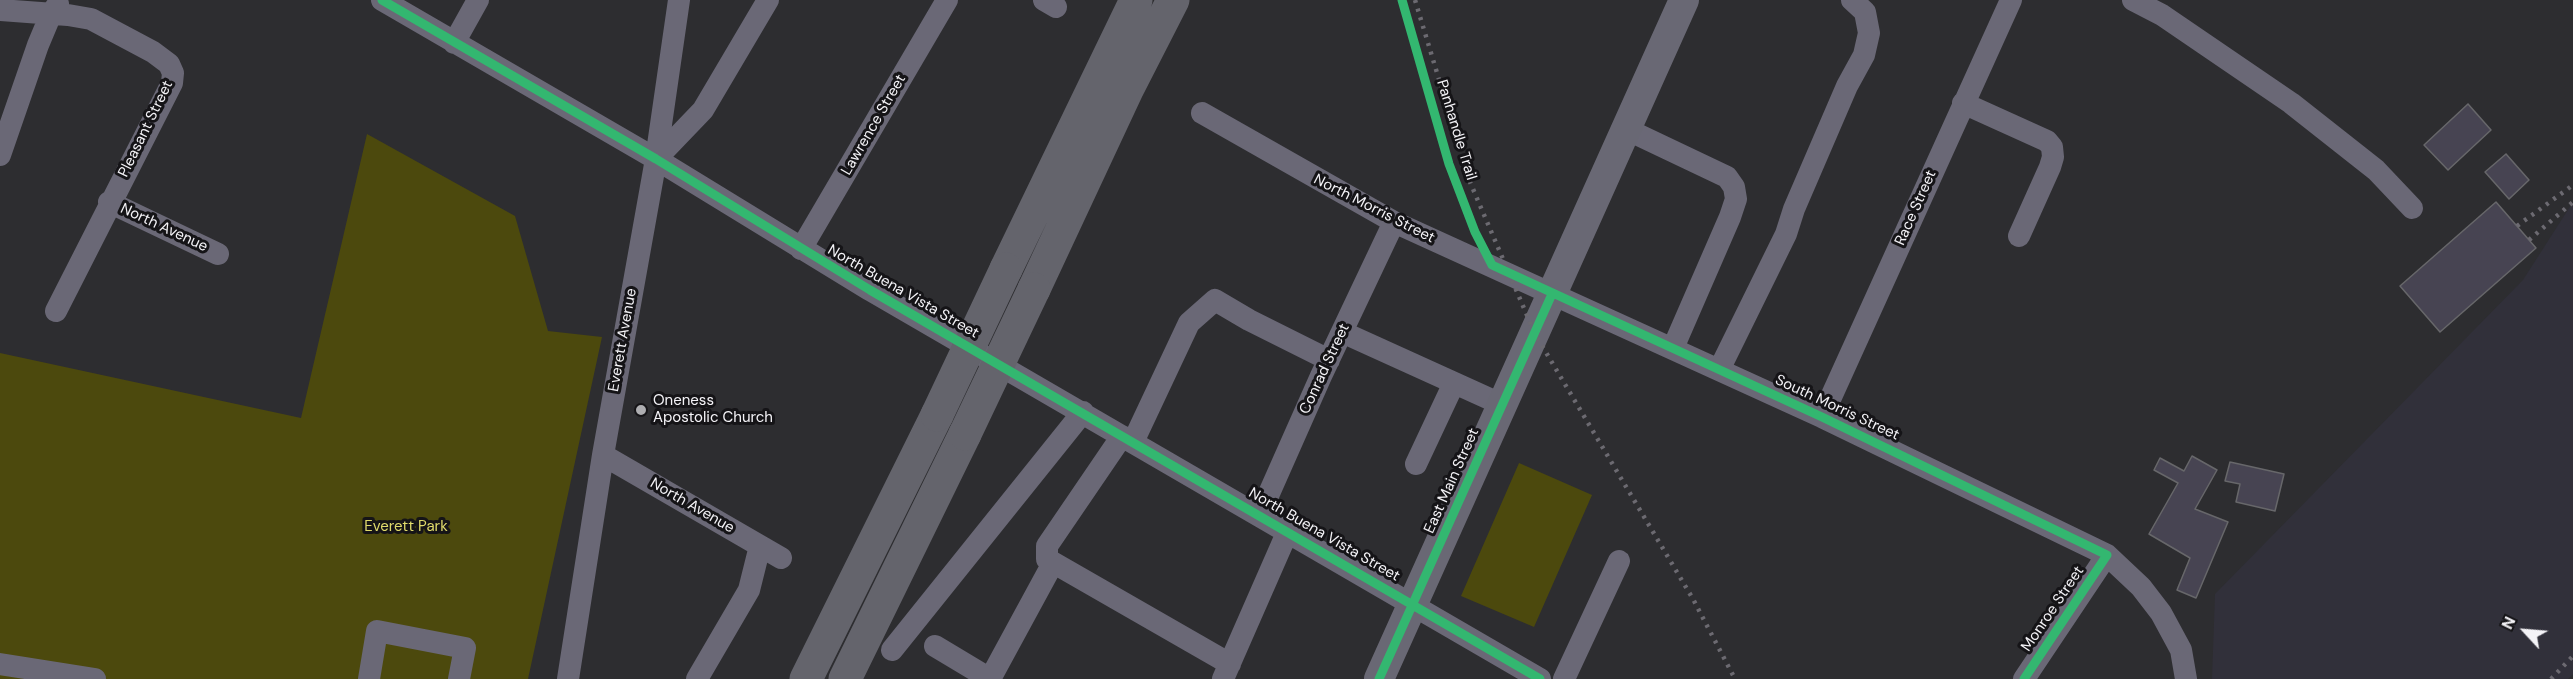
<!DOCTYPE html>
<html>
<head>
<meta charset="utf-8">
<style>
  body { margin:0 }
  #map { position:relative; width:2573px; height:679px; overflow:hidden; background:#2d2d30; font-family:"DM Sans",sans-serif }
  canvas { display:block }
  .north { position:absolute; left:2495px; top:601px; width:60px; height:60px; -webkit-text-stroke:4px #151417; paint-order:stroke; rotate:296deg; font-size:16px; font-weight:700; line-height:24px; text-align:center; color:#f4f3f7 }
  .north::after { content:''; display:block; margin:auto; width:21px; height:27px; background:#f4f3f7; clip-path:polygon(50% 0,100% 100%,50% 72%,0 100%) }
</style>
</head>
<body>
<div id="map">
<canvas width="2573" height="679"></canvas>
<div class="north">N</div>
</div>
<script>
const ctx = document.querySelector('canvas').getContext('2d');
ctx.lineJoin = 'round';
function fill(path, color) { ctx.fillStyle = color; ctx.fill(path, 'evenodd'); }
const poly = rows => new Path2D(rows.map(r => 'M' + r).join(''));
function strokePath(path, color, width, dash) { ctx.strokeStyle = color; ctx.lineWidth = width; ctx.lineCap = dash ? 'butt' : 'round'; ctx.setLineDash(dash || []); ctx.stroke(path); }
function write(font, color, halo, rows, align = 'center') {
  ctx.font = font + ' "DM Sans",sans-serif'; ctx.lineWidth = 6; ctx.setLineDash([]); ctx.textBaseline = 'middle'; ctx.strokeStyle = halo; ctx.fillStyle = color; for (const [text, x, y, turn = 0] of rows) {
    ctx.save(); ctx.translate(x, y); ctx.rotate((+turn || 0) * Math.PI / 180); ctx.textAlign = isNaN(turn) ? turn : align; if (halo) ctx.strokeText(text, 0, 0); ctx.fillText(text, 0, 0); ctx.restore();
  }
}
fill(poly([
  [2573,202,2573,674,2568,679,2212,679,2215,594,2523,280]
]), '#31303a');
fill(poly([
  [367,134,515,216,548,331,602,337,528,679,0,679,0,353,301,418],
  [1519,463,1592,495,1534,627,1461,596]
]), '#4c490d');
const building = poly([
  [2468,104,2491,130,2448,170,2424,145,2468,104],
  [2506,154,2529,180,2509,199,2485,172,2506,154],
  [2496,202,2536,248,2440,332,2400,286,2496,202],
  [2192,456,2217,470,2195,509,2228,522,2196,598,2177,590,2190,558,2149,534,2178,483,2154,470,2160,458,2184,471,2192,456],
  [2230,462,2284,474,2275,511,2236,502,2240,484,2225,481,2230,462]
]);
fill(building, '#474452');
strokePath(building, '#67676a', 1.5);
strokePath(poly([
  [382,0,656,159,870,290,1540,679],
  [1044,0,1056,7],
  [2133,0,2162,15,2291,103,2376,170,2412,208],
  [0,10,68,15,91,19,153,52,169,64,173,73,172,83,56,311],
  [454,43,478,0],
  [1963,103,2047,141,2052,147,2053,157,2050,167,2019,236],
  [1202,113,1394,222,1822,417,2107,555,2141,587,2161,613,2181,650,2186,679],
  [1626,129,1727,177,1734,187,1736,199,1730,217,1673,348],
  [0,155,38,45,51,14,58,4],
  [656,159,703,110,768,0],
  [109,202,218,254],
  [801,249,947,0],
  [1342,332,1503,405],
  [1719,370,1786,234,1794,209,1847,86,1864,55,1869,33,1865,12,1852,0],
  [1822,417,2011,0],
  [1122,436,1047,546,1047,559,1230,664],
  [1133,442,1189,323,1215,300,1249,320,1329,360],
  [603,455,781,558],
  [1416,464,1454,383],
  [1259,516,1321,376,1394,222],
  [935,646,990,679],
  [892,650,1083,412],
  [0,664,95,679],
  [369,679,377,631,465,648,459,679],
  [568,679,603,455,656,159,679,0],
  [697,679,749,590,760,546],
  [990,679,1053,563],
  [1223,679,1287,533],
  [1564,679,1619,561],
  [2024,679,2107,555]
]), '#6a6876', 22);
strokePath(poly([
  [1379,679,1684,0]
]), '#696874', 30);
strokePath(poly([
  [1006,269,1136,0],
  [1034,289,1127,90,1173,0],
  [806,679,937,415],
  [845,679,965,434]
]), '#64646c', 33);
strokePath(poly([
  [1415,0,1470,182,1535,334,1693,599,1735,679],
  [2517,226,2573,185],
  [2529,240,2573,202],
  [2551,679,2573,656]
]), '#6c6a71', 4.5, [3, 6]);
strokePath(poly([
  [937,415,1006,269],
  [965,434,1034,289]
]), '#64646c', 33);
strokePath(poly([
  [382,0,656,159,870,290,1540,679],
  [1402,0,1449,164,1475,232,1492,265,1822,417,2107,555,2024,679],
  [1379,679,1552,294]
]), '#33b770', 9);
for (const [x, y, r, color] of [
  [641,410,6,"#aeaeb1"]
]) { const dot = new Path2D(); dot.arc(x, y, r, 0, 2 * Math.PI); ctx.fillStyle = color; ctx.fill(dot); strokePath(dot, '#151417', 2); }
write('15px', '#f4f3f7', '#151417', [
  ["Lawrence Street",874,125,-60],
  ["Pleasant Street",146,129,-64],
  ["Panhandle Trail",1456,130,73],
  ["Race Street",1916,208,-66],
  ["North Morris Street",1374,209,27],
  ["North Avenue",164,228,25],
  ["North Buena Vista Street",903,292,30],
  ["Everett Avenue",623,340,-80],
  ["Conrad Street",1325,369,-65],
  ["South Morris Street",1837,408,25],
  ["East Main Street",1452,481,-66],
  ["North Avenue",692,506,30],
  ["North Buena Vista Street",1324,535,30],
  ["Monroe Street",2053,609,-56]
]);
write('15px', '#f4f3f7', '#151417', [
  ["Oneness",653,401],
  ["Apostolic Church",653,418]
], 'left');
write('15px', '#e0db6b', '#151417', [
  ["Everett Park",406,527]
]);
</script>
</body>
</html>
